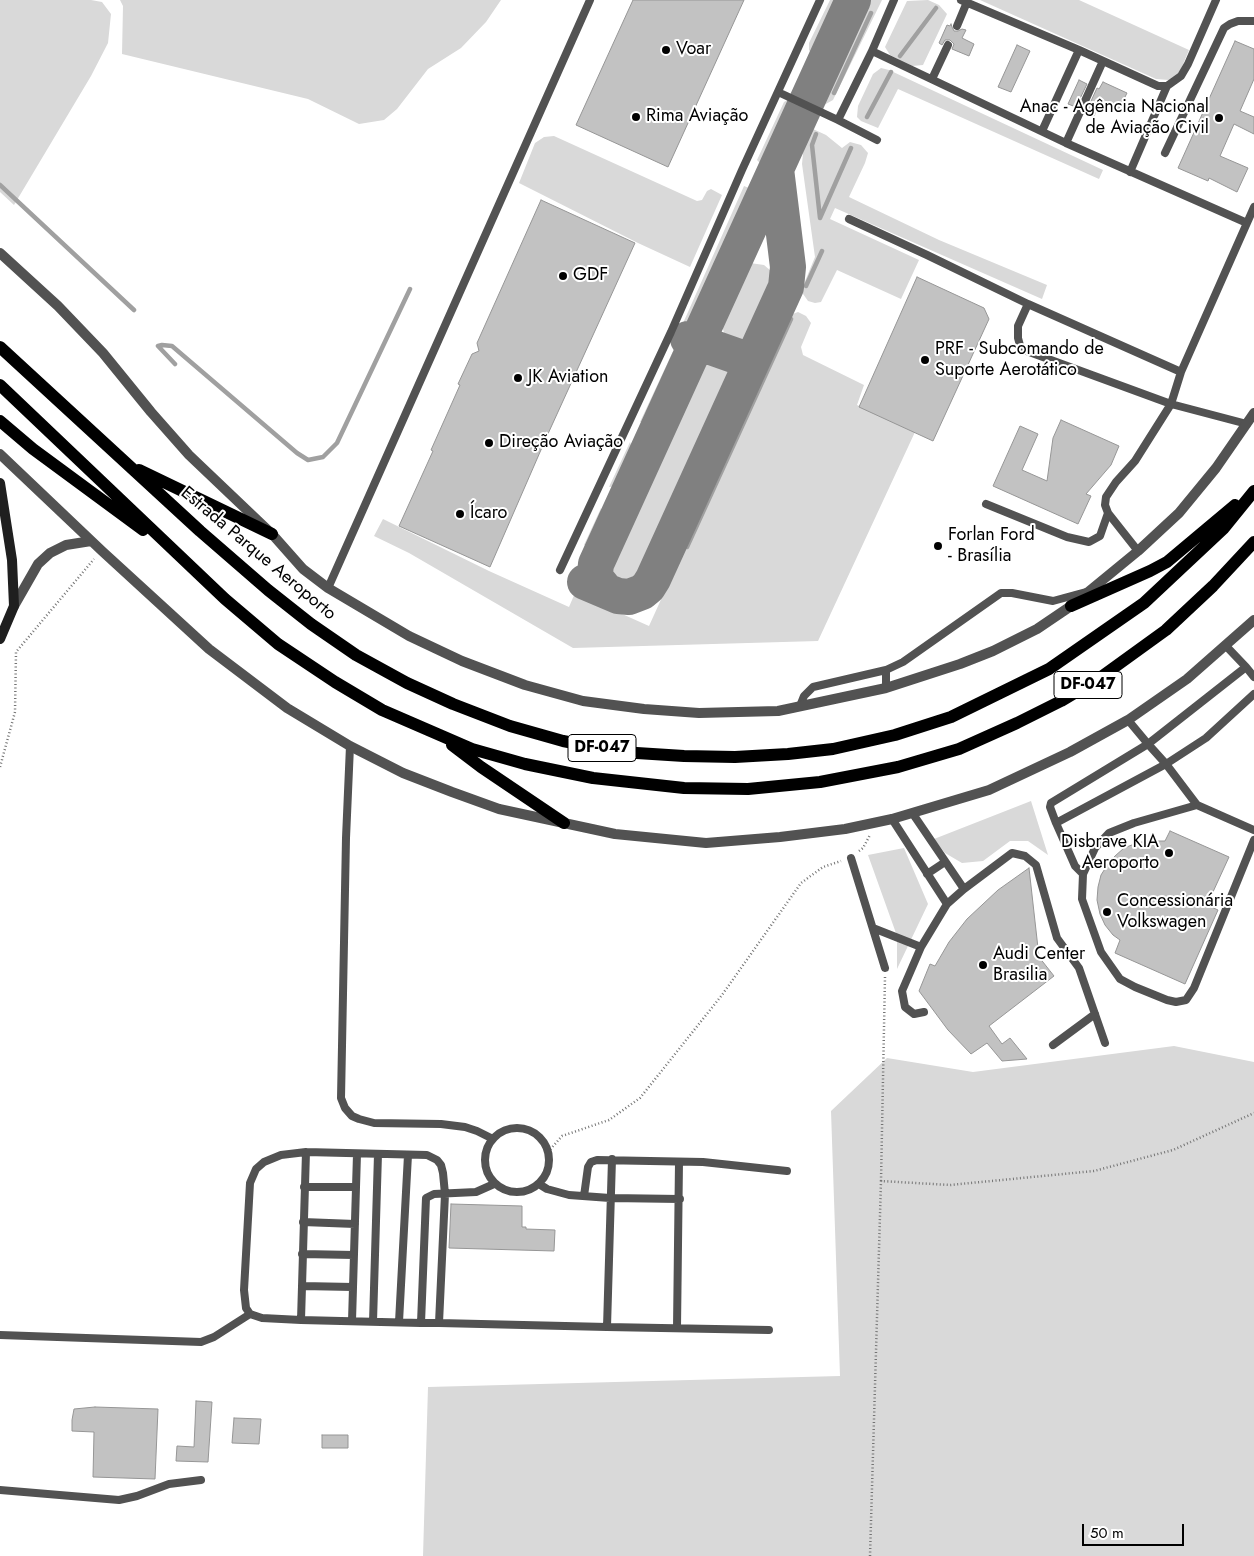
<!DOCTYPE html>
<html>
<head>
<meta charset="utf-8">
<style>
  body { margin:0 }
  #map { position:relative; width:1254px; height:1556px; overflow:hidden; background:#fff; font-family:Jost,sans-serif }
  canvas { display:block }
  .scale { position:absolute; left:1082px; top:1524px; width:102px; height:22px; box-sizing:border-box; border:2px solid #000; border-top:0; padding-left:6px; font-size:15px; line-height:18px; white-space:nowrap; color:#000; -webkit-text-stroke:4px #fff; paint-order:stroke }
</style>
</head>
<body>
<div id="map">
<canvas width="1254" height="1556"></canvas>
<div class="scale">50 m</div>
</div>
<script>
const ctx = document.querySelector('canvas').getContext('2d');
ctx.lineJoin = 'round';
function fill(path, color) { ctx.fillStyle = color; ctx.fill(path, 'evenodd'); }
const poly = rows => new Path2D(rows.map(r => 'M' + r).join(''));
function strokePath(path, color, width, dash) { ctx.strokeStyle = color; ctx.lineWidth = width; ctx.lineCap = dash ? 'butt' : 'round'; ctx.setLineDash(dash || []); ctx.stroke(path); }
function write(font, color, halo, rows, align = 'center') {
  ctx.font = font + ' Jost,sans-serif'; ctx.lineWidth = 4; ctx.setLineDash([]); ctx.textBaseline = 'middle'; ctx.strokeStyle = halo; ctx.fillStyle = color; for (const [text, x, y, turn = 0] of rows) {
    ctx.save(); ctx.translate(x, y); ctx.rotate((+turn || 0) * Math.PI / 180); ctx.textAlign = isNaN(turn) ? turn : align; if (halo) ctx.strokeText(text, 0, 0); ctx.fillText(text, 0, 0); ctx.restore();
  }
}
fill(poly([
  [0,0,91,0,102,2,111,14,108,43,91,76,14,205,0,192],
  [120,0,501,0,486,22,461,48,428,69,397,109,384,120,359,124,308,99,122,54,123,6],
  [830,0,841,0,818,49,815,54,812,55,809,50,809,43],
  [866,0,882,0,833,100,824,105,821,102],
  [928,0,939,5,947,14,923,65,912,66,890,55,885,47,907,1],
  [980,0,1079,0,1189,50,1181,69,1177,75,1169,80,1156,79],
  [881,68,889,70,1103,170,1099,179,898,89,878,128,861,121,857,117,858,106,873,74],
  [789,99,790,112,773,151,767,158,762,162,759,162,757,160,784,102],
  [813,129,826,135,842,148,850,142,861,145,868,153,865,163,849,197,939,240,1047,285,1042,299,835,208,830,219,919,260,901,299,837,270,821,302,815,303,808,301,801,291,815,257,802,164,804,143,809,131],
  [554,136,697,201,702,200,707,191,711,189,722,195,690,267,638,243,519,183,535,143,544,137],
  [744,186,749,188,750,202,701,314,694,325,688,325,684,321],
  [750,263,764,265,771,271,776,283,763,317,751,337,743,341,736,343,725,337,720,317,740,273],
  [798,312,806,316,811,323,801,347,803,355,864,385,857,405,915,432,818,641,573,648,409,553,374,536,383,519,489,571,569,607,575,593,649,626,790,315],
  [674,349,679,351,681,358,659,407,652,418,647,422,640,422],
  [715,360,721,361,727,365,730,372,733,380,729,401,643,576,634,581,625,581,614,574,611,566,613,555,690,384,698,370,706,363],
  [630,442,634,455,630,474,624,481,617,486,609,487],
  [601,508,605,515,606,523,597,542,588,546,584,545],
  [1031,801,1048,855,1028,841,1010,841,983,861,962,863,945,853,934,839],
  [904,848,928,904,897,969,897,936,868,855],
  [1174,1046,1254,1062,1254,1556,423,1556,428,1387,840,1376,831,1111,887,1058,973,1072]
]), '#d9d9d9');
strokePath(poly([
  [900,56,936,8],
  [834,93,871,13],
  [867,117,891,72],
  [816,134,812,145,820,218,851,148],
  [0,185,134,310],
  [806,286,822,251],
  [175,364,158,346,162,345,172,346,297,453,308,460,323,457,337,443,410,289],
  [687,547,791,319]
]), '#a0a0a0', 4.5);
strokePath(poly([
  [688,339,692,345,693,352,700,348,708,346,742,358,751,357,756,353],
  [585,582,618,596,629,597,642,592,648,587,653,579,786,287,788,267,776,169],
  [606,591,597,580,595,573,596,564,853,0]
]), '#808080', 36);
const building = poly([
  [633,0,744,0,668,167,576,125,633,0],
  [951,24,952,27,954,31,958,31,962,29,966,30,962,38,974,44,969,56,952,49,954,44,950,40,945,40,942,45,939,43,947,25,950,26,951,24],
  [1235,41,1254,49,1254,79,1240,111,1254,117,1254,134,1234,124,1220,156,1248,168,1237,192,1209,178,1208,181,1178,168,1235,41],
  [1017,45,1030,51,1011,92,998,87,1017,45],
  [1079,80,1087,84,1076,107,1068,104,1079,80],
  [1103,82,1127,93,1119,109,1101,101,1094,116,1086,112,1097,88,1099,89,1103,82],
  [541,200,635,243,547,436,490,567,399,526,433,451,431,450,460,385,458,384,472,354,479,351,477,343,541,200],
  [917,277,984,308,989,319,933,441,859,407,917,277],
  [1061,420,1119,446,1111,465,1086,494,1091,496,1078,524,993,486,1020,426,1038,434,1022,470,1047,481,1053,438,1061,420],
  [1170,831,1229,857,1207,905,1218,910,1185,984,1115,953,1120,940,1113,935,1105,925,1100,914,1097,900,1098,887,1101,875,1108,864,1115,856,1124,848,1137,843,1148,841,1165,841,1170,831],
  [1029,868,1039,957,1054,976,989,1026,1002,1044,1010,1038,1027,1059,1002,1061,987,1043,971,1054,948,1030,919,991,930,964,935,966,949,942,967,919,998,890,1029,868],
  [451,1204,522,1206,522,1227,526,1227,526,1229,555,1230,554,1251,449,1248,451,1204],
  [196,1401,212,1402,208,1462,176,1461,177,1446,194,1447,196,1401],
  [95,1407,158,1409,155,1479,93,1477,94,1432,72,1431,72,1420,74,1409,95,1407],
  [234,1418,261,1419,259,1444,232,1443,234,1418],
  [322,1435,348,1435,348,1448,322,1448,322,1435]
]);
fill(building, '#c2c2c2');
strokePath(building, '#969696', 1);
strokePath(poly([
  [0,767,15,712,16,652,94,559],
  [859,851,863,848,870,835],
  [548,1152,562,1136,609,1120,640,1098,722,995,801,883,823,867,841,861],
  [881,1181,885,977],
  [870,1556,881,1181,950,1185,1094,1171,1173,1150,1254,1113]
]), '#747474', 2.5, [1, 2.5]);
strokePath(poly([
  [961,0,1079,50,1158,86,1167,86,1181,76,1188,64,1216,0],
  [957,26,967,2],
  [872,51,894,0],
  [932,79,948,45],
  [778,92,838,120,877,140],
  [838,120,872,51,1066,143,1247,223],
  [1042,131,1079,50],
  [1066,143,1103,61],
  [1165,153,1224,28,1230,24,1238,21,1254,21],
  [1130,172,1167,86],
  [849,219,927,255,1028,304,1181,372],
  [1028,304,1018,326,1018,338,1021,349,1171,404,1247,424],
  [986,504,1067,537,1089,542,1100,536,1108,513],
  [1138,551,1108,513,1105,505,1106,497,1116,482,1135,461,1171,404,1181,372,1254,207],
  [560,570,671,332,742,170,820,0],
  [328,588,590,0],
  [1226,646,1246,667],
  [886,688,886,670,903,662,1001,593,1012,593,1053,601,1086,592],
  [800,706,804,696,813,687,886,670],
  [1128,720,1148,744,1246,667,1254,677],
  [350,746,346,838,341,1098,345,1108,352,1116,359,1119,374,1123,441,1124,465,1127,477,1131,493,1139],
  [1197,805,1134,823,1109,833,1095,848,1083,874,1082,899,1101,952,1120,979,1135,987,1167,1000,1176,1002,1186,1000,1194,988,1254,840],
  [913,814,964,889],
  [892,819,947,904],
  [1056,823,1050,807,1051,803,1148,744,1166,764,1197,805,1254,830],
  [851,858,885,968],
  [927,874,945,862],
  [1083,874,1075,866,1056,823,1166,764,1206,738,1254,694],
  [873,928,921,947],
  [924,1012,914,1014,905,1007,902,991,921,947,947,904,964,889,1012,853,1025,856,1036,865,1057,938,1079,968,1105,1043],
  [1053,1045,1095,1014],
  '485 1160a32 32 0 1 1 64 0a32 32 0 1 1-64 0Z',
  [539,1184,547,1189,569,1195,610,1198,680,1199],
  [304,1187,356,1187],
  [584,1196,588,1167,591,1162,597,1160,703,1162,787,1171],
  [303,1222,355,1224],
  [302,1254,354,1255],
  [302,1286,353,1287],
  [301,1320,306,1152],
  [352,1321,357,1154],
  [373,1322,378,1154],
  [399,1322,408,1155],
  [421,1323,426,1198,434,1194,476,1192,494,1184],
  [439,1323,445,1194,443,1173,441,1165,437,1160,427,1155,306,1152,281,1155,264,1162,256,1169,250,1183,244,1290,246,1308,250,1314,262,1318,301,1320,421,1323,439,1323,607,1327,769,1330],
  [607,1327,612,1159],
  [677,1328,679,1162],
  [0,1335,201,1342,214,1337,250,1314],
  [0,1490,119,1500,137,1496,169,1484,201,1480]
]), '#525252', 8);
strokePath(poly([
  [0,253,58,306,103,353,151,412,189,455,272,534,303,569,328,588,409,636,462,661,525,685,583,701,644,709,699,713,778,711,886,688,960,664,993,651,1037,629,1071,606,1138,551,1179,513,1216,468,1254,413],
  [0,454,102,551,209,649,287,708,350,746,403,773,452,792,499,809,615,834,706,843,780,837,845,829,892,819,989,790,1070,752,1128,720,1187,679,1254,620],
  [14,606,38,564,50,553,66,545,91,541]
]), '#525252', 10);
strokePath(poly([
  [0,483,12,560,14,606,0,639]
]), '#1f1f1f', 10);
strokePath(poly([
  [0,347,200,531,268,590,311,624,356,655,407,683,453,704,510,726,563,741,621,752,684,756,735,757,788,754,833,749,895,735,951,717,1049,669,1144,603,1224,528,1254,491],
  [0,385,225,599,278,644,335,682,382,710,472,749,525,764,593,778,684,788,748,789,820,782,898,767,959,749,1017,723,1061,701,1101,677,1166,630,1213,586,1254,542],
  [0,421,33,449,143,530],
  [139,470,272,534],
  [1071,606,1150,571,1167,562,1235,505],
  [452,745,481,767,564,823]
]), '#000', 12);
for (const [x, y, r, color] of [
  [666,50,5,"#000"],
  [636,117,5,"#000"],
  [1219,118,5,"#000"],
  [563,276,5,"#000"],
  [925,360,5,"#000"],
  [518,378,5,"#000"],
  [489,443,5,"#000"],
  [460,514,5,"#000"],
  [938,546,5,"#000"],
  [1169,853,5,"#000"],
  [1107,912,5,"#000"],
  [983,965,5,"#000"]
]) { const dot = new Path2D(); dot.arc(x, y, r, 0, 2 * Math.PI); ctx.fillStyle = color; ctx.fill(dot); strokePath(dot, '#fff', 2); }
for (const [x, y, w] of [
  [1088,685,68],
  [602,748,68]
]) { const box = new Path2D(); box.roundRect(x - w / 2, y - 13.5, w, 27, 4); ctx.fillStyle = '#fff'; ctx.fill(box); strokePath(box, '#000', 1); }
write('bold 16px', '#000', null, [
  ["DF-047",1088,685],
  ["DF-047",602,748]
]);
write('18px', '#000', '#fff', [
  ["Voar",676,50],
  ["Anac - Agência Nacional",1209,108,"right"],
  ["de Aviação Civil",1209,129,"right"],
  ["Rima Aviação",646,117],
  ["GDF",573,276],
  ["PRF - Subcomando de",935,350],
  ["Suporte Aerotático",935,371],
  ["JK Aviation",528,378],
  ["Direção Aviação",499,443],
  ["Ícaro",470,514],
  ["Forlan Ford",948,536],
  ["- Brasília",948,557],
  ["Disbrave KIA",1159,843,"right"],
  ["Aeroporto",1159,864,"right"],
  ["Concessionária",1117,902],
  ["Volkswagen",1117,923],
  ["Audi Center",993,955],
  ["Brasilia",993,976]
], 'left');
write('18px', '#000', '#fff', [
  ["Estrada Parque Aeroporto",258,554,40]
]);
</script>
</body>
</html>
